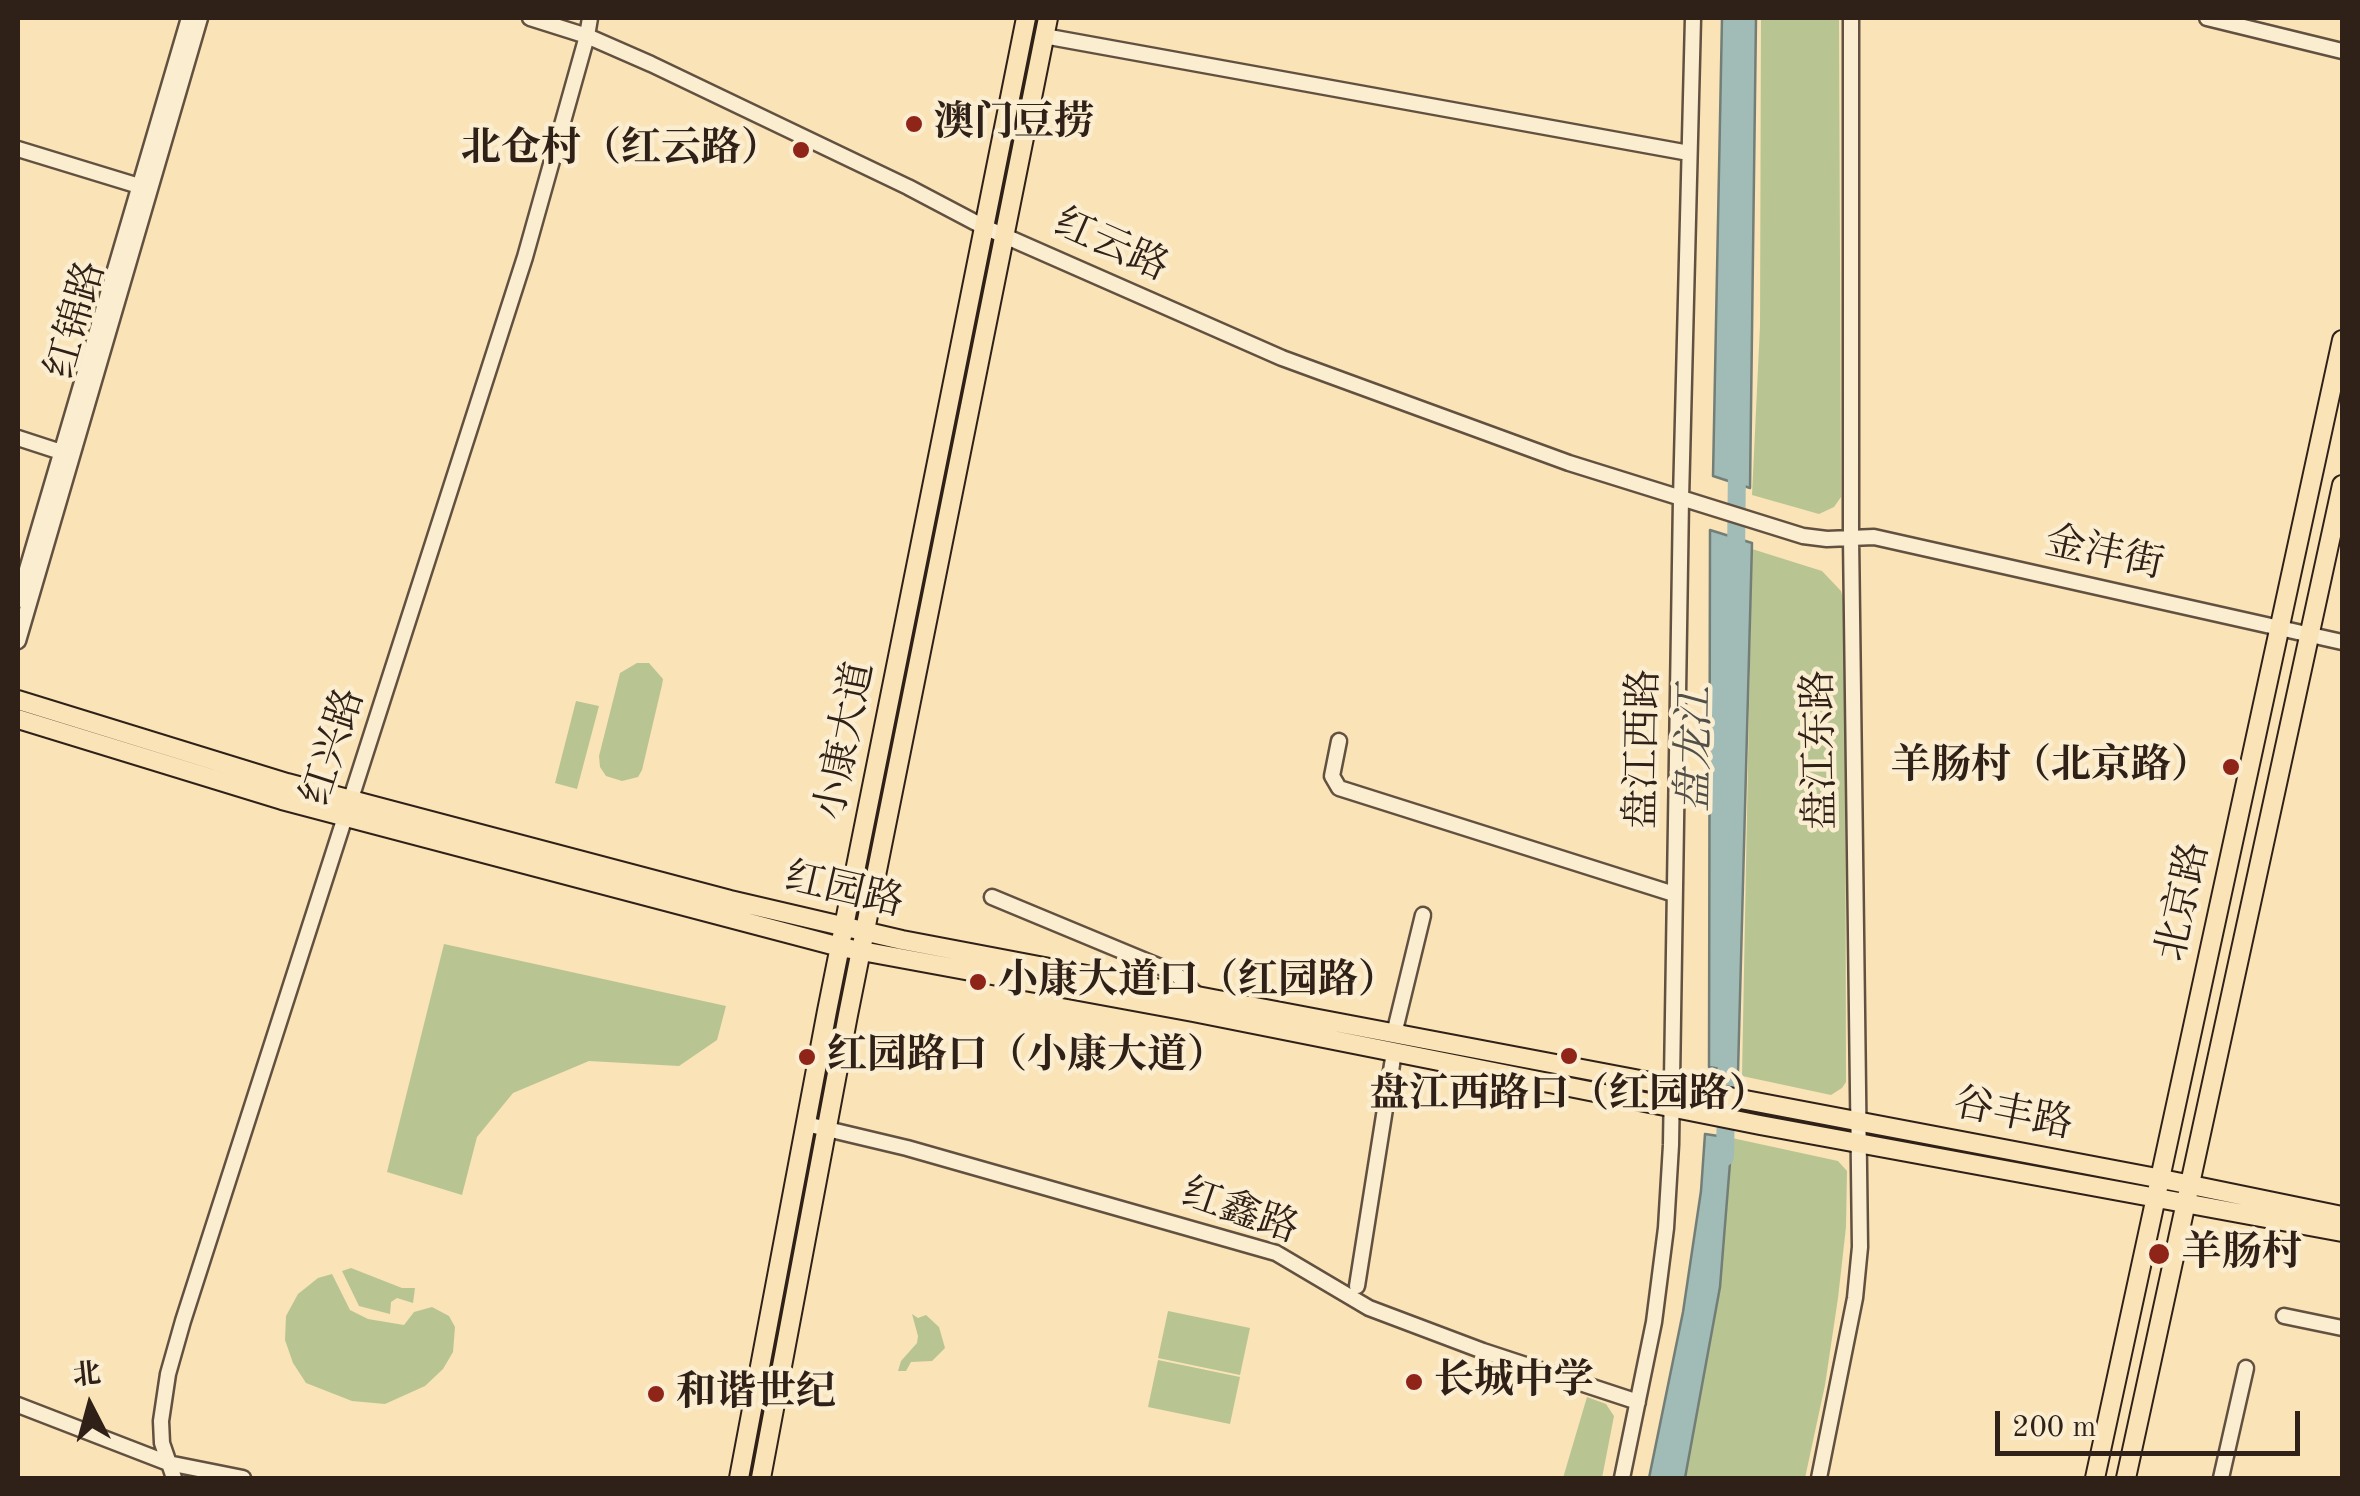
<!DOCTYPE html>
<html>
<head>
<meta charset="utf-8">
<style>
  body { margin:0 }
  #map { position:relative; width:2360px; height:1496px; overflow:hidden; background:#f9e3b7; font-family:"Old Standard TT","Noto Serif SC",serif }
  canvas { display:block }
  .frame { position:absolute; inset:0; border:20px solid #2f2018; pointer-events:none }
  .north { position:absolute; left:40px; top:1356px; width:100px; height:100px; -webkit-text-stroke:8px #fbedd0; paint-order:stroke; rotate:354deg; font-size:28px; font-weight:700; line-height:40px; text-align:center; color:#2f2018 }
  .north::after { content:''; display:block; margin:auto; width:35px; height:45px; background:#2f2018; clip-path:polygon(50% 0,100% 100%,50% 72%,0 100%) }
  .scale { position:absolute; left:1995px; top:1411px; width:305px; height:45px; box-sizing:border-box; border:5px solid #2f2018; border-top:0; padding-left:12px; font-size:30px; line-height:35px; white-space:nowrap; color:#2f2018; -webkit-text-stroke:8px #fbedd0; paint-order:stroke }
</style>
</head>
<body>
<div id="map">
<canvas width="2360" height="1496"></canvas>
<div class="frame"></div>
<div class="north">北</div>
<div class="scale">200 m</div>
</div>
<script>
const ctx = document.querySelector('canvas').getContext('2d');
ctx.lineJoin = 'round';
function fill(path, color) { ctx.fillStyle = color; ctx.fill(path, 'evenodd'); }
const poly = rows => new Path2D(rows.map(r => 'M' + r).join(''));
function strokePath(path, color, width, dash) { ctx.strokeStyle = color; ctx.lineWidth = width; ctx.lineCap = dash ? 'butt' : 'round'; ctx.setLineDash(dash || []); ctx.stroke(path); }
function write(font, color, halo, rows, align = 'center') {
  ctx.font = font + ' "Old Standard TT","Noto Serif SC",serif'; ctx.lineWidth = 9; ctx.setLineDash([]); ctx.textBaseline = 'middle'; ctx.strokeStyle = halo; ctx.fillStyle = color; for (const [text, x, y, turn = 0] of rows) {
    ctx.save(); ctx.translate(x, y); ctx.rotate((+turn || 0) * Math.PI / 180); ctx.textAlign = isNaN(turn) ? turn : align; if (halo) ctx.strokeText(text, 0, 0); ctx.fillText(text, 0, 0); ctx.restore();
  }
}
fill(poly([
  [1761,18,1839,18,1841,497,1834,507,1819,514,1752,495,1760,326],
  [1752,549,1822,571,1841,591,1845,606,1846,1082,1842,1088,1831,1095,1742,1076],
  [637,663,649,663,663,679,662,685,642,770,638,777,622,781,606,776,600,767,599,756,620,673],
  [576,701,599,706,577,789,555,783],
  [444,944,726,1006,717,1040,679,1066,589,1061,513,1093,477,1137,462,1195,387,1172],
  [1732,1138,1838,1161,1847,1171,1846,1227,1838,1298,1825,1385,1805,1478,1685,1478,1720,1287],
  [351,1268,402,1288,415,1288,413,1303,397,1298,391,1302,390,1314,359,1306,342,1271],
  [332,1274,350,1310,368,1319,404,1325,414,1312,432,1307,449,1316,455,1327,453,1352,443,1369,425,1386,385,1404,352,1401,306,1383,293,1363,285,1340,286,1316,298,1294,318,1278],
  [1168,1311,1250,1328,1240,1375,1158,1358],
  [912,1314,918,1318,926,1315,939,1327,945,1348,932,1361,911,1362,906,1371,898,1371,901,1361,917,1343,918,1336],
  [1158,1360,1240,1377,1230,1424,1148,1407],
  [1587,1397,1606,1404,1614,1416,1602,1478,1563,1478]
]), '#b8c593');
const water = poly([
  [1722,18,1756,18,1750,488,1713,476,1722,18],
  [1710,530,1752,543,1738,1072,1709,1067,1710,530],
  [1705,1134,1732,1138,1720,1287,1685,1478,1649,1478,1683,1312,1701,1191,1705,1134]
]);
fill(water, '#a1bcb7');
strokePath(water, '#737e77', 2.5);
strokePath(poly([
  [1736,562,1737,463],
  [1725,1157,1727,1048]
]), '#a1bcb7', 18);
const minor = poly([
  [530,18,587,36,651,64,908,187,982,226,1282,358,1569,463,1803,536,1827,539,1874,537,2342,642],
  [2207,18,2342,51],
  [1044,36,1689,153],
  [18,149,139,186],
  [18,438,61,452],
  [18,600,189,18],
  [18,641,200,18],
  [1339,741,1332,776,1339,788,1674,894],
  [992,897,1175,973,1197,995],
  [1394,1034,1423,915],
  [806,1124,907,1148,1276,1253,1369,1308,1483,1351,1638,1402],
  [1357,1286,1394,1052],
  [2284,1316,2342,1328],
  [18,1405,168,1463,243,1478],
  [174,1478,162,1443,161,1421,168,1374,183,1321,525,257,587,36,590,18],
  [1622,1478,1654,1322,1666,1228,1671,1145,1681,499,1693,18],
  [1819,1478,1855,1298,1860,1247,1851,537,1851,18],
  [2221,1478,2246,1368]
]);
const major = poly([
  [18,700,287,783,730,900,902,940,2162,1179,2342,1216],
  [18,719,282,800,840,947,1193,1012,1760,1125,2342,1232],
  [739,1478,827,1011,1026,18],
  [761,1478,848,1015,1048,18],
  [2095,1478,2342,340],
  [2126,1478,2342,485]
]);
strokePath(minor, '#625140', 19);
strokePath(major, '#2f2018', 22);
strokePath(minor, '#fbedd0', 14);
strokePath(major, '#f9e3b7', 18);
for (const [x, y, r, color] of [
  [914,124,10,"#8f2418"],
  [801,150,10,"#8f2418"],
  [2231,767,10,"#8f2418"],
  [978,982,10,"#8f2418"],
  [1569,1056,10,"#8f2418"],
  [807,1057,10,"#8f2418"],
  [2159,1254,12,"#8f2418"],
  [1414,1382,10,"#8f2418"],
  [656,1394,10,"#8f2418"]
]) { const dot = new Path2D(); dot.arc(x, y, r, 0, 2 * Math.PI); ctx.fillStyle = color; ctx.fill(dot); strokePath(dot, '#fbedd0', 4); }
write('bold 40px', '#2f2018', '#fbedd0', [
  ["澳门豆捞",934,124],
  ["北仓村（红云路）",781,150,"right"],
  ["羊肠村（北京路）",2211,767,"right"],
  ["小康大道口（红园路）",998,982],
  ["红园路口（小康大道）",827,1057],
  ["盘江西路口（红园路）",1569,1096,"center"],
  ["羊肠村",2182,1254],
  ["长城中学",1434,1382],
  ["和谐世纪",676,1394]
], 'left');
write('40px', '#2f2018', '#fbedd0', [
  ["红云路",1111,246,24],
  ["红锦路",77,320,-74],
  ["金沣街",2104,554,12],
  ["小康大道",846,741,-79],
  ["红兴路",334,747,-72],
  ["盘江西路",1644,749,-89],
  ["盘江东路",1821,750,-91],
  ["红园路",844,891,13],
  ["北京路",2184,902,-78],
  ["谷丰路",2013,1115,11],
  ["红鑫路",1240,1212,19]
]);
write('italic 42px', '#514f48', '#fbedd0', [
  ["盘龙江",1696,749,-89]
]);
</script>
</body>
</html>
